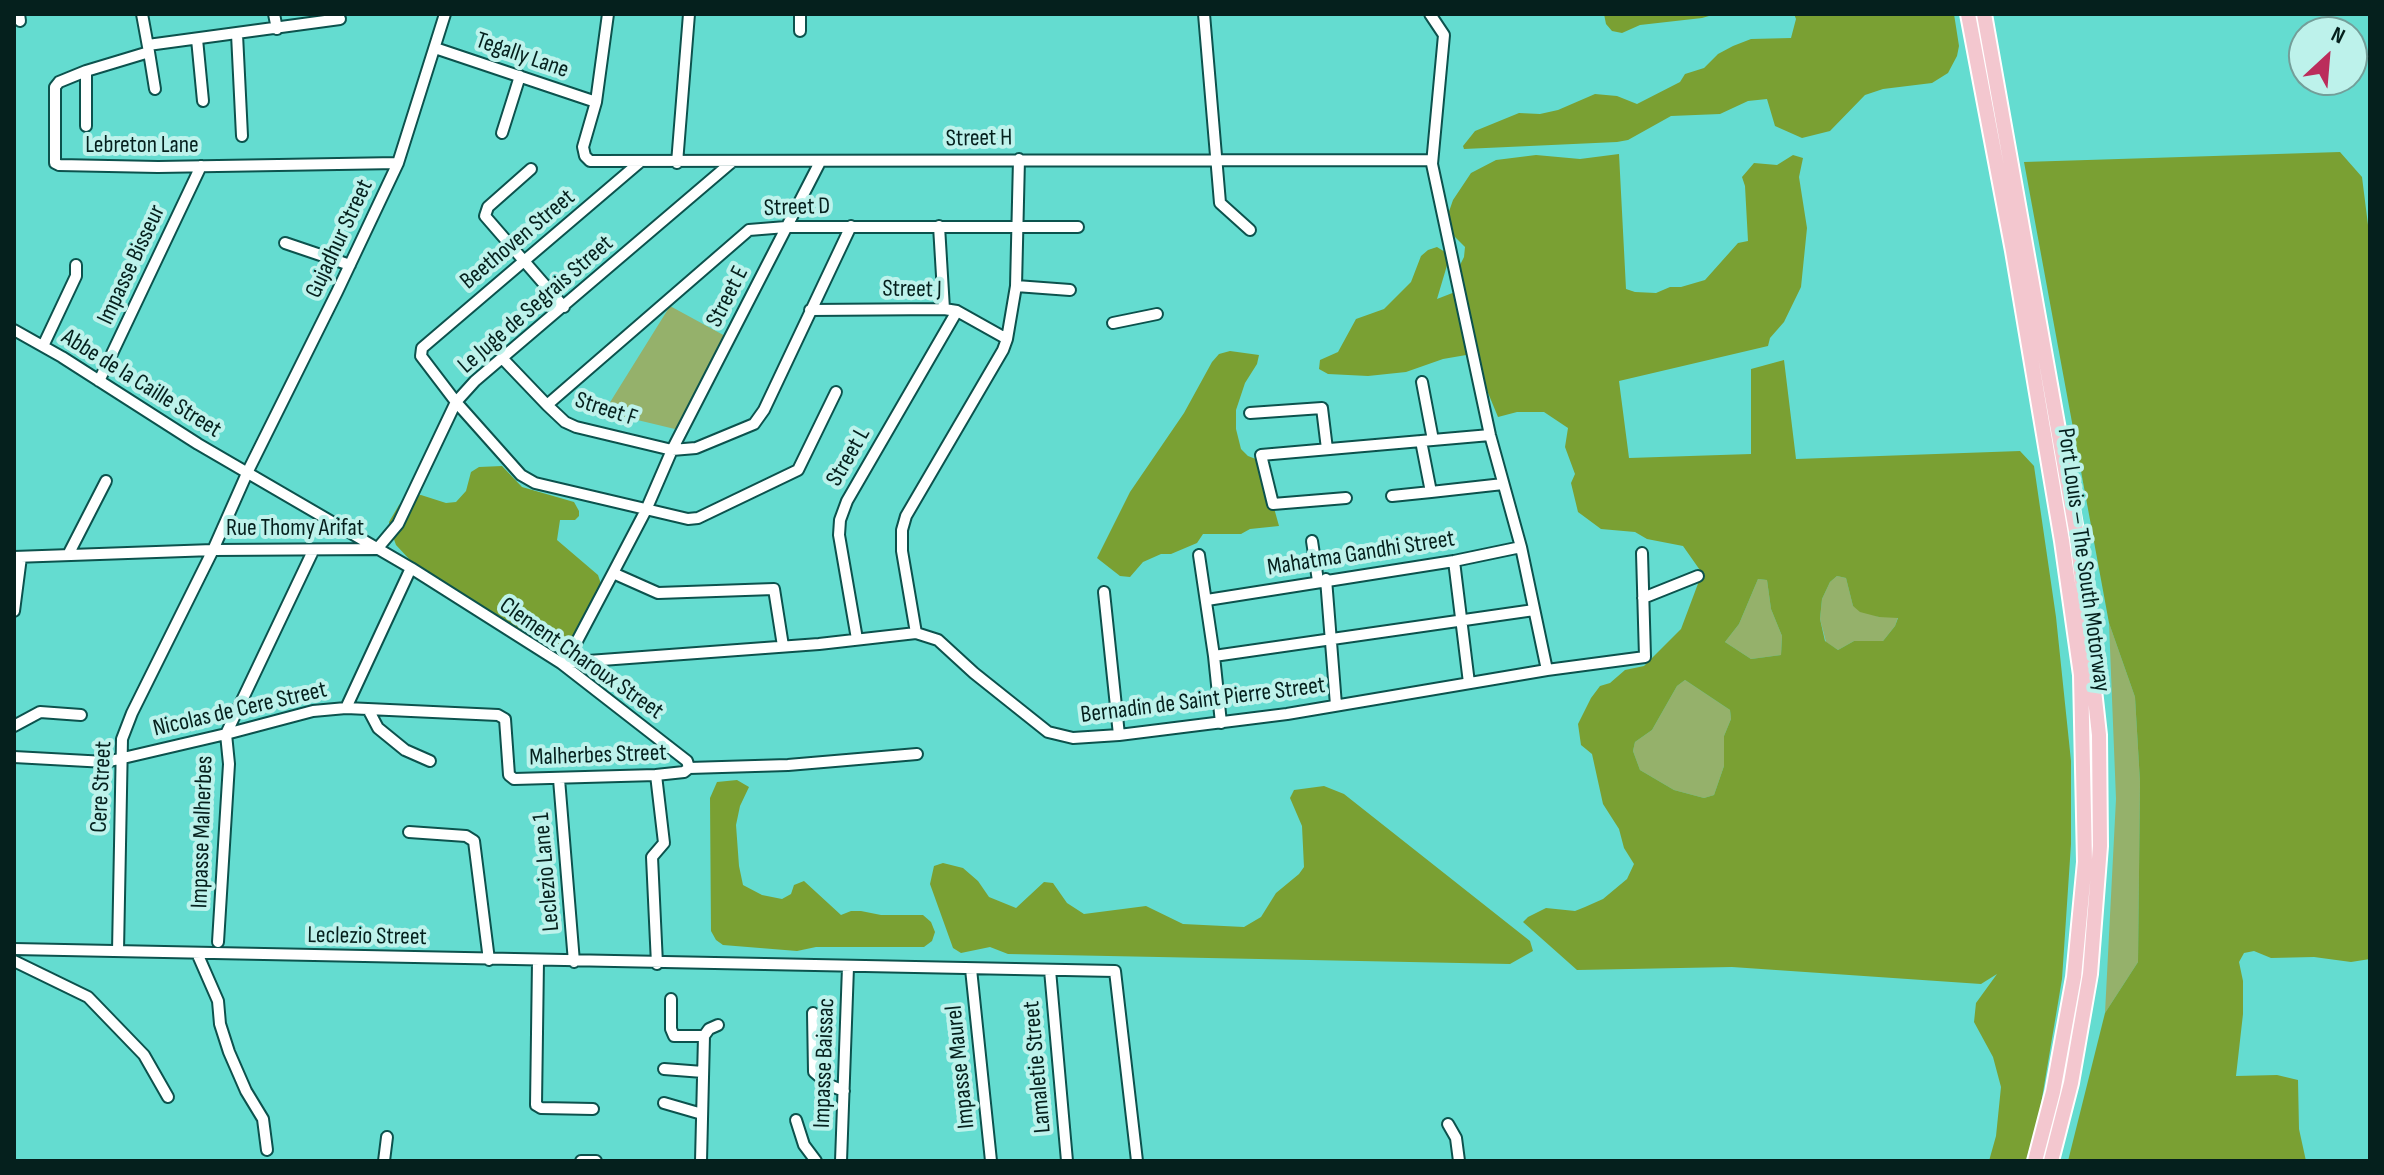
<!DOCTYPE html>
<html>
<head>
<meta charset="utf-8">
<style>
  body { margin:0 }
  #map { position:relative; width:2384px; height:1175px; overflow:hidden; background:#64dcd0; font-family:"Sofia Sans Condensed",sans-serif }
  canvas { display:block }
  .frame { position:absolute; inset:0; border:16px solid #05201d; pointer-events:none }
  .north { position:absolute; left:2288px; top:16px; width:80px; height:80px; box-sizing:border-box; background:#bdf2eb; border:2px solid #739e99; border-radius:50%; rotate:26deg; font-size:22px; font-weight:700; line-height:32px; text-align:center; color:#05201d }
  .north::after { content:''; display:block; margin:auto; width:28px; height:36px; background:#bb2d5b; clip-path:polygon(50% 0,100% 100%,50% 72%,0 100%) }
</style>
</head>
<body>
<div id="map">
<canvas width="2384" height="1175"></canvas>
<div class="frame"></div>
<div class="north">N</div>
</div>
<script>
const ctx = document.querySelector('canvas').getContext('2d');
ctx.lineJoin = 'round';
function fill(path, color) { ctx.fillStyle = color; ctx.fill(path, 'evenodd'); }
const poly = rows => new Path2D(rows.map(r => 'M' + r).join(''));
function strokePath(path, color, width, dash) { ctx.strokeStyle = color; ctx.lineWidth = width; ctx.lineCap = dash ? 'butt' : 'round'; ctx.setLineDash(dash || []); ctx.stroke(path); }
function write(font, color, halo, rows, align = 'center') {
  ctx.font = font + ' "Sofia Sans Condensed",sans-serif'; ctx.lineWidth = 8; ctx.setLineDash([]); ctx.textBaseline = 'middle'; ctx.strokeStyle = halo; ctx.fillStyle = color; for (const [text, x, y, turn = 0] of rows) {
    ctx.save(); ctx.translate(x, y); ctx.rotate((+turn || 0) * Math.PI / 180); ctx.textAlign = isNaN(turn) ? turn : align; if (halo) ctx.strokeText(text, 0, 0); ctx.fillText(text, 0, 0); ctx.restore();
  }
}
fill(poly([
  [670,306,727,337,679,430,604,412],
  [1837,576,1846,578,1853,606,1879,617,1898,617,1895,626,1883,641,1854,641,1838,650,1826,642,1820,619,1822,599,1830,582],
  [1758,579,1767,580,1771,609,1782,636,1781,655,1751,659,1725,642,1739,624],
  [2109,623,2135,697,2140,782,2138,962,2105,1013,2116,799],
  [1685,680,1730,710,1731,719,1724,736,1724,766,1714,795,1704,798,1674,790,1640,770,1633,751,1635,742,1652,730,1677,686]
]), '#95b16b');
fill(poly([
  [1604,14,1716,14,1702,18,1640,25,1622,33,1612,31,1606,24],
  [1794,14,1954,14,1959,46,1957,56,1948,73,1932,83,1883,89,1865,95,1830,131,1802,138,1775,126,1767,99,1748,101,1720,114,1671,116,1628,140,1617,142,1464,149,1463,146,1475,131,1519,113,1540,114,1558,110,1595,94,1617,96,1637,104,1680,82,1685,74,1704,68,1718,54,1733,46,1751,39,1791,38,1796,19],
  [2340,152,2362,177,2370,241,2370,959,2351,962,2314,957,2271,958,2254,951,2244,953,2239,962,2243,981,2243,1014,2236,1076,2277,1075,2298,1080,2299,1129,2306,1161,2068,1161,2105,1013,2138,962,2140,782,2135,697,2109,623,2024,162],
  [1619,154,1626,289,1635,292,1656,293,1670,287,1681,287,1705,280,1738,243,1748,241,1745,186,1742,177,1754,163,1777,165,1793,155,1803,158,1799,177,1807,228,1801,287,1784,322,1770,338,1768,346,1619,381,1629,458,1751,454,1751,369,1784,360,1796,459,2020,451,2034,466,2056,617,2071,761,2071,844,2062,979,2039,1116,2026,1161,1989,1161,1996,1136,2001,1087,1993,1057,1974,1022,1976,1003,1997,974,1981,984,1732,967,1577,970,1523,922,1528,917,1546,908,1575,911,1585,907,1603,899,1627,879,1634,864,1624,848,1619,829,1603,804,1592,754,1581,745,1578,724,1591,698,1600,686,1610,683,1625,670,1644,666,1681,629,1702,573,1683,546,1647,539,1635,532,1601,529,1578,512,1571,483,1575,474,1565,447,1568,428,1544,412,1517,412,1498,417,1472,354,1443,359,1406,372,1368,376,1328,374,1319,369,1320,360,1338,352,1356,319,1384,309,1411,282,1421,256,1428,250,1437,247,1445,252,1448,262,1437,299,1455,292,1456,273,1464,257,1465,247,1444,226,1453,200,1471,173,1496,160,1536,155,1580,159],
  [1837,576,1846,578,1853,606,1860,612,1879,617,1898,618,1895,626,1883,641,1854,641,1838,650,1825,641,1820,619,1822,599,1830,582],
  [1758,579,1767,580,1771,609,1782,636,1781,655,1751,659,1725,642,1739,624],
  [1685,680,1730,710,1731,719,1724,736,1724,766,1714,795,1704,798,1674,790,1640,770,1633,751,1635,742,1652,730,1677,686],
  [1230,351,1259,355,1257,364,1245,383,1236,410,1236,429,1241,449,1248,456,1266,463,1272,471,1269,490,1279,526,1250,529,1241,534,1203,534,1197,543,1171,554,1161,554,1143,562,1130,577,1120,576,1097,558,1130,492,1184,413,1212,362,1219,354],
  [502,466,522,487,574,502,579,511,579,516,575,520,560,520,557,540,598,575,601,584,595,604,576,638,568,643,549,648,529,632,514,627,499,627,424,575,396,545,391,531,389,522,399,505,411,496,421,495,446,503,456,502,466,491,471,472,479,467],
  [737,780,749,787,740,806,736,825,739,866,743,885,762,895,782,899,791,894,794,885,804,881,841,915,851,911,861,911,881,915,923,915,931,922,935,932,932,941,924,947,816,947,797,951,723,945,716,940,711,931,710,798,717,782],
  [1324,786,1344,794,1530,941,1533,951,1510,964,1008,954,990,947,961,953,953,948,930,884,934,866,943,863,963,868,978,881,989,897,1016,908,1044,882,1053,883,1067,903,1084,914,1146,906,1183,924,1244,927,1261,917,1276,893,1299,874,1304,867,1302,826,1290,798,1294,790]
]), '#7aa033');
const minor = poly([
  [19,14,20,21],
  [142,14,149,52,86,71,59,82,55,87,55,163,59,165,158,167,398,163],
  [274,14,277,29],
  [608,14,596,102,583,147,585,156,590,161,1431,160],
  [1204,14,1220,203,1250,230],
  [1430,14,1444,35,1432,164,1490,435,1521,547,1547,670],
  [800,31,800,14],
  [237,34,242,136],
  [197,39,203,101],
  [148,45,340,19],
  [435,48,596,102],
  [149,52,155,89],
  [86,71,86,126],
  [502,133,520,76],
  [640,162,422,348,421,356,456,402,521,475,535,483,688,519,698,518,798,470,836,392],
  [677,163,689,14],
  [531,169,488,207,485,216,564,307],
  [939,226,944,309],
  [285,243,350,265],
  [1016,286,1070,290],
  [810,310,944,309,957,311,1007,339],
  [1113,323,1157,314],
  [14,330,62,357,198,444,411,568,561,663,687,761,689,768],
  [43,346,76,276,76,265],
  [503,359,547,405,565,422,576,427,672,450,696,448,754,424,764,410,851,226],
  [99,381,201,166],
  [1422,382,1433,440],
  [547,405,749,230,786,227,1078,227],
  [1250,413,1322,408,1327,449],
  [1421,441,1431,492,1503,484],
  [1392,496,1431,492],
  [1346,498,1273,504,1261,455,1490,435],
  [1312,541,1318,581],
  [68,555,106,481],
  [1199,555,1214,656,1221,723],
  [14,557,213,550,377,549,398,524,456,402,475,381,733,161],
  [1454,561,1469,683],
  [613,573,658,593,774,589,783,646],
  [1326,579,1336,705],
  [1104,592,1119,735],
  [1643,598,1698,576],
  [1207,600,1454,561,1521,547],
  [14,611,21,557],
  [916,633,902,551,902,530,906,516,1003,350,1007,339,1016,286,1019,159],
  [857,639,839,535,840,520,847,501,957,311],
  [1214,656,1534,610],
  [561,663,819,644,916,633,938,640,974,673,1048,732,1073,738,1119,735,1287,714,1547,670,1645,657,1642,553],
  [561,663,576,643,613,573,646,510,672,450,820,162],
  [346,708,411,568],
  [368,709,378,728,405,750,430,761],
  [14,726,40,712,81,715],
  [14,757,106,762,226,734,313,711,346,708,498,715,505,719,509,775,514,779,656,775,684,772,689,768,788,765,917,754],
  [656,775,664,843,652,857,657,964],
  [559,779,574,962],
  [409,832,466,836,474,841,489,960],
  [218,942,229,764,226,734,313,551],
  [14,949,1115,971,1137,1161],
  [118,951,122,739,132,713,213,550,248,471,337,292,398,163,445,14],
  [197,953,218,1001,220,1024,229,1052,246,1091,263,1119,267,1150],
  [14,961,88,997,144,1055,168,1097],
  [538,961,536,1105,541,1108,593,1109],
  [971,969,991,1161],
  [1050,970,1067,1161],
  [671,999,671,1029,674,1036,704,1036],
  [813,1013,814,1072,829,1085,844,1091],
  [664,1069,703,1072],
  [664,1103,702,1114],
  [796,1120,804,1145,816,1161],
  [1448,1124,1456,1138,1459,1161],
  [384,1161,387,1137],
  [581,1161,596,1161],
  [701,1161,704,1036,709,1029,718,1025],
  [841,1161,848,967]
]);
const highway = poly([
  [1968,14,2013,251,2062,541,2081,675,2085,862,2074,977,2053,1092,2035,1161],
  [1984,14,2077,536,2099,735,2100,846,2090,974,2071,1083,2051,1161]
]);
strokePath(minor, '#0c524d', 14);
strokePath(highway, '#fff', 18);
strokePath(minor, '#fff', 10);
strokePath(highway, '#f3c7cf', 14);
write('24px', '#05201d', '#bdf2eb', [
  ["Tegally Lane",522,56,19],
  ["Street H",979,139,-1],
  ["Lebreton Lane",142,146],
  ["Street D",797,208,-2],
  ["Gujadhur Street",340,239,-65],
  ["Beethoven Street",518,240,-40],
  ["Impasse Bisseur",132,265,-65],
  ["Street J",912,290,1],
  ["Street E",728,297,-63],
  ["Le Juge de Segrais Street",536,305,-41],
  ["Abbe de la Caille Street",141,384,32],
  ["Street F",606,410,18],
  ["Street L",849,457,-60],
  ["Rue Thomy Arifat",295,529],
  ["Mahatma Gandhi Street",1361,554,-9],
  ["Port Louis – The South Motorway",2083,560,82],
  ["Clement Charoux Street",581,659,35],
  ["Bernadin de Saint Pierre Street",1203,701,-7],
  ["Nicolas de Cere Street",240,710,-13],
  ["Malherbes Street",598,756,-2],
  ["Cere Street",102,787,-87],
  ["Impasse Malherbes",203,832,-88],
  ["Leclezio Lane 1",547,872,-95],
  ["Leclezio Street",367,937,1],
  ["Impasse Baissac",825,1063,-88],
  ["Impasse Maurel",961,1067,-96],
  ["Lamaletie Street",1038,1067,-95]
]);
</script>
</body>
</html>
